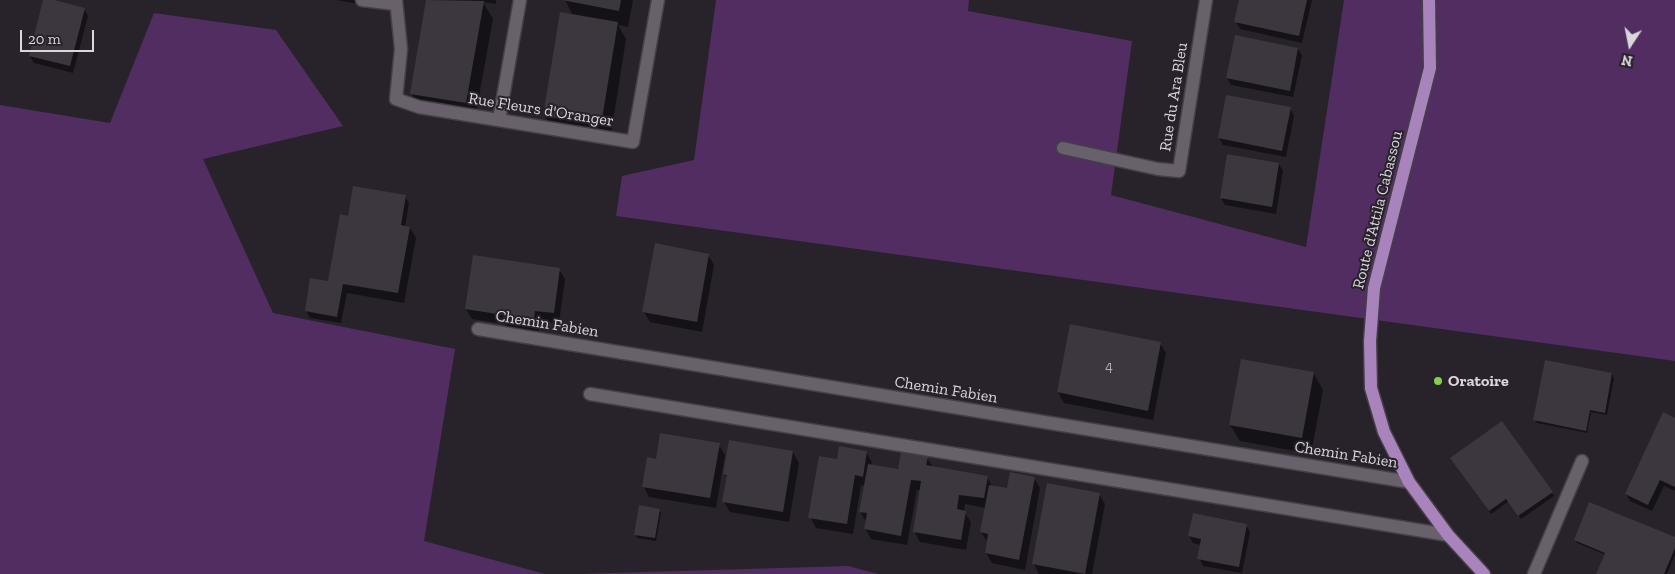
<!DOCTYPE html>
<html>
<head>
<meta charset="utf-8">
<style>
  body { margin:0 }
  #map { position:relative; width:1675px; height:574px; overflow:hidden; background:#28222b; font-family:"Zilla Slab",serif }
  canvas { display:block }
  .north { position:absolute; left:1605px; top:20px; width:50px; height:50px; -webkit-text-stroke:4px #28222b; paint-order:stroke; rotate:191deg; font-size:14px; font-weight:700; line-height:20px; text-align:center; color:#dad6dc }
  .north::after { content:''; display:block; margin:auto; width:18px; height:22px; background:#dad6dc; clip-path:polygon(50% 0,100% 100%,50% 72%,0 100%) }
  .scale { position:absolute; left:20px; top:30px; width:74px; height:22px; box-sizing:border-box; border:2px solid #dad6dc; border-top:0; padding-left:6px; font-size:15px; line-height:18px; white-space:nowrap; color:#dad6dc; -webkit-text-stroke:4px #28222b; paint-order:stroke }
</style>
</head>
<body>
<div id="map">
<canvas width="1675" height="574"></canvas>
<div class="north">N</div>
<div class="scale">20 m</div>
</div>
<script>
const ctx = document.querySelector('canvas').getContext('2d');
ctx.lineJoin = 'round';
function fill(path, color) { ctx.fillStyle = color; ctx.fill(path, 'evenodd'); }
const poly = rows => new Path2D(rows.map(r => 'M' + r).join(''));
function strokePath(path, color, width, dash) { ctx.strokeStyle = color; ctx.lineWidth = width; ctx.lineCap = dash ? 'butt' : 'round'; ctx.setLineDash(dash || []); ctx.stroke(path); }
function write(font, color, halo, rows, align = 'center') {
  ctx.font = font + ' "Zilla Slab",serif'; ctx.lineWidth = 4; ctx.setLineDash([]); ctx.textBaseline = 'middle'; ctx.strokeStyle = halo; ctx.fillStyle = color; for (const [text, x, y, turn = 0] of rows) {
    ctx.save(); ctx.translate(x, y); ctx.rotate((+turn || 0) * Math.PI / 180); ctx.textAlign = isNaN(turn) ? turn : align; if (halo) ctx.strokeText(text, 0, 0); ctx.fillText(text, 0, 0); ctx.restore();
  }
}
fill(poly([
  [716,0,969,0,968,11,1132,41,1111,195,1306,247,1344,0,1675,0,1675,361,616,216,622,176,694,160],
  [154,13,276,30,343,126,203,159,273,313,455,349,424,541,545,574,0,574,0,105,110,123],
  [848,566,878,574,579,574]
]), '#512d62');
fill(poly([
  [44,0,84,9,88,16,73,73,34,63,30,56],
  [336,0,379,0,377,7],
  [427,0,496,0,496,4,483,2,493,19,475,119,420,110,411,93],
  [565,0,633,0,628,27,618,25,626,39,610,141,554,132,545,116,573,16],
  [1240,0,1312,0,1302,43,1240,29,1236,22],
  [1298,49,1302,56,1293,97,1231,85,1227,78],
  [1290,108,1294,116,1286,157,1223,145,1219,138],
  [1279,164,1283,171,1276,214,1225,205,1221,198],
  [405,196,409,203,405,227,410,228,416,238,404,303,347,293,341,323,310,318,306,311,331,283,349,217],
  [708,255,714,265,702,332,650,322,644,312],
  [559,269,565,279,559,323,540,321,538,337,510,333,505,324,472,319,466,309],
  [1160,343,1166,353,1153,420,1064,403,1058,392],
  [1314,374,1323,390,1311,454,1240,441,1230,425],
  [1612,374,1614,378,1607,415,1591,412,1587,433,1537,423,1535,420],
  [1675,419,1675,491,1664,486,1652,511,1630,501,1626,494],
  [719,445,725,455,716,508,649,497,644,487,657,460],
  [793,452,799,463,789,522,730,512,724,502,728,479,725,473],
  [866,452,872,462,871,465,899,470,927,458,933,467,987,477,992,486,1008,490,1034,478,1040,488,1025,570,992,563,986,553,987,542,981,532,986,508,965,504,964,512,971,522,966,550,920,542,914,531,921,490,917,490,907,545,871,539,865,528,866,522,860,511,865,486,861,485,853,534,816,528,810,517,838,460],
  [1454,461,1552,492,1554,496,1521,519,1509,501,1491,514],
  [1099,494,1105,504,1092,574,1039,574,1034,564],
  [660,510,661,513,656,541,637,538,635,534],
  [1246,525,1250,532,1242,573,1203,566,1199,558,1201,545,1193,543,1189,536],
  [1675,538,1675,555,1667,574,1598,574,1606,555,1577,543,1575,540]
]), '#0007');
fill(poly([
  [43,0,54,0,85,8,70,66,29,56],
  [426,0,484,1,466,103,410,94],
  [562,0,621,0,619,11],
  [1239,0,1307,0,1299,36,1234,22],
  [560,12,618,22,601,125,543,116],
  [1235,35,1298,48,1290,91,1226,78],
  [1226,95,1291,107,1282,151,1218,138],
  [1227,154,1279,163,1272,207,1220,198],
  [353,186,406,195,401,225,410,227,398,293,343,284,337,317,305,311,310,278,328,281,340,214,348,216],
  [655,243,709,254,697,322,642,312],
  [473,255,560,268,554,313,535,311,533,327,503,323,504,315,465,309],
  [1070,324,1161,342,1148,411,1057,392],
  [1241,359,1314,372,1302,438,1229,425],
  [1545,360,1612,373,1605,413,1590,410,1586,431,1533,420],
  [1663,412,1675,418,1675,487,1660,480,1648,505,1625,494],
  [1502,421,1553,492,1518,516,1506,499,1489,511,1450,458],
  [660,433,720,443,710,498,642,487,647,457,656,459],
  [729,440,793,451,783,512,722,502,727,475,723,474],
  [839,446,867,451,863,477,855,475,847,524,808,518,819,456,837,459],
  [901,452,928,457,926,465,988,476,984,498,959,495,957,509,966,511,961,540,913,532,921,481,911,480,901,536,864,529,867,513,859,512,868,464,898,469],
  [1010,472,1035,477,1019,560,985,553,988,534,980,532,989,485,1007,488],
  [1047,483,1100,493,1085,574,1032,564],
  [1589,502,1675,537,1675,548,1664,574,1596,574,1605,553,1574,540],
  [639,505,660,509,655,538,634,535],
  [1193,513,1247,524,1239,567,1197,559,1201,539,1188,536]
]), '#3c363f');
const minor = poly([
  [362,0,395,4],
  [396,0,401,49,396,99,419,107,633,142,658,0],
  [499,120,520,0],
  [1063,148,1158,169,1179,171,1206,0],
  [478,329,1409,482],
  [590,394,1448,535],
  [1534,574,1582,461]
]);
const major = poly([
  [1429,0,1430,68,1374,288,1370,341,1371,388,1384,432,1409,482,1448,535,1484,574]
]);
strokePath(minor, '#454047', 15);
strokePath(major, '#454047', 15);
strokePath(minor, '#68616b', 12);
strokePath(major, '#a984bc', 12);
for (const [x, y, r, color] of [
  [1438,381,5,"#86cf4b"]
]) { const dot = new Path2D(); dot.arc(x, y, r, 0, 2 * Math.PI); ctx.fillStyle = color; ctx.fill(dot); strokePath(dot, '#28222b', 2); }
write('14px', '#b2aeb5', null, [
  ["4",1109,367]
]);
write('16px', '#dad6dc', '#28222b', [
  ["Rue du Ara Bleu",1174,97,-81],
  ["Rue Fleurs d'Oranger",541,110,9],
  ["Route d'Attila Cabassou",1378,210,-76],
  ["Chemin Fabien",547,324,9],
  ["Chemin Fabien",946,390,9],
  ["Chemin Fabien",1346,455,9]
]);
write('bold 16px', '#dad6dc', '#28222b', [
  ["Oratoire",1448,381]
], 'left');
</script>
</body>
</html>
